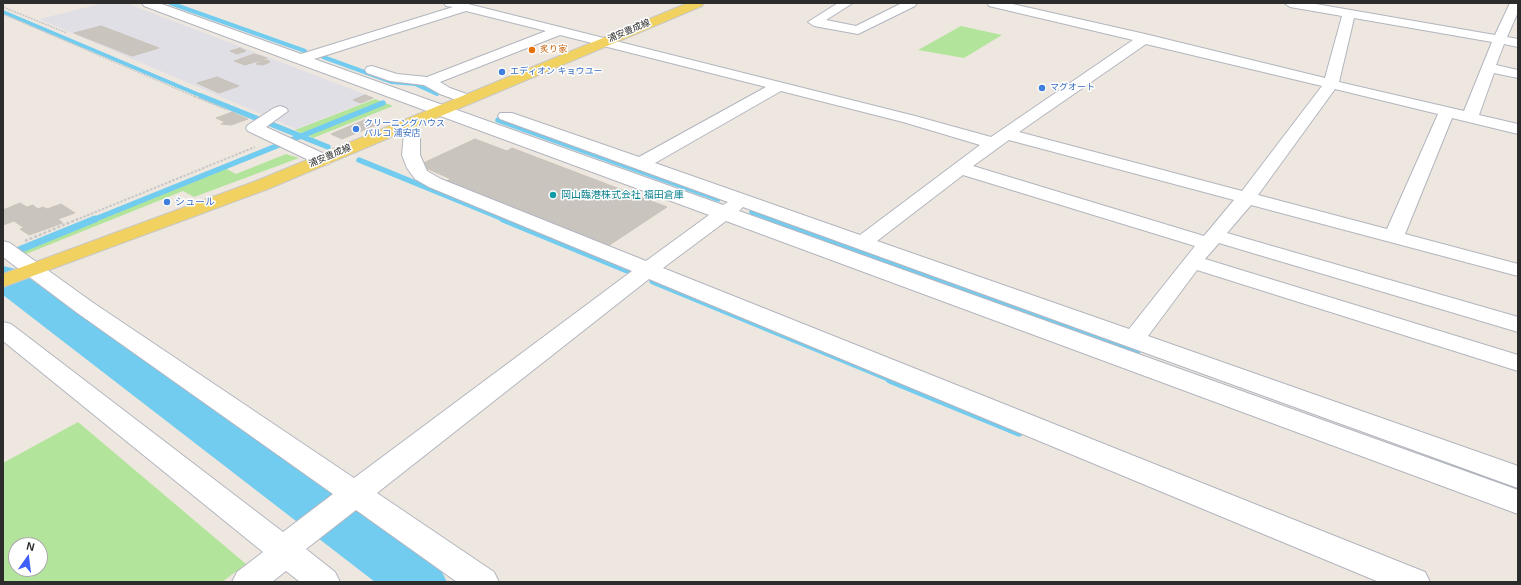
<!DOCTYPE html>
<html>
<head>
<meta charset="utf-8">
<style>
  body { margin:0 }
  #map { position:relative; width:1521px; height:585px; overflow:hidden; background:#eee7df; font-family:Helvetica,sans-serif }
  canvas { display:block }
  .frame { position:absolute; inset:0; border:4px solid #2c2c2c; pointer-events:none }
  .north { position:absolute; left:8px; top:537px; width:40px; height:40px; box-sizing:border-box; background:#fff; border:1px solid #ababab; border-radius:50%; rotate:14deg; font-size:11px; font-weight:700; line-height:16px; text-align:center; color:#2c2c2c }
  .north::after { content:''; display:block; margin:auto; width:14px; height:18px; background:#3f5ffa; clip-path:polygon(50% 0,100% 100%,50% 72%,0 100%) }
</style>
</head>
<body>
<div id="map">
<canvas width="1521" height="585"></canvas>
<div class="frame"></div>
<div class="north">N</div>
</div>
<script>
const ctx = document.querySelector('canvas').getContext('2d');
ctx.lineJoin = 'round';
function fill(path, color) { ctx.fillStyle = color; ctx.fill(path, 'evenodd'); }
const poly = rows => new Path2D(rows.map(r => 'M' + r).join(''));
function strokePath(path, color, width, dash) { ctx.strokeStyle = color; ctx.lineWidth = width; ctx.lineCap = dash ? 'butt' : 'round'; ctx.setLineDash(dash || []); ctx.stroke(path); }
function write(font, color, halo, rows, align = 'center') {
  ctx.font = font + ' Helvetica,"Noto Sans JP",sans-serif'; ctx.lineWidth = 3; ctx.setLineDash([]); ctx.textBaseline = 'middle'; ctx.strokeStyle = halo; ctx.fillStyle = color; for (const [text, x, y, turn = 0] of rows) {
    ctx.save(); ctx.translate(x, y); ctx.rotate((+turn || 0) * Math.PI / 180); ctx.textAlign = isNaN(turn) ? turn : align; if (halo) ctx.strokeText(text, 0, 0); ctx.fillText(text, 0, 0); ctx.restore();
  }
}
fill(poly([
  [104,3,126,3,375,98,296,129,39,19]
]), '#e1dfe6');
fill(poly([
  [961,26,1002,35,964,58,918,50],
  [375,99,393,106,313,138,308,135,314,131,311,130,301,133,295,130],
  [286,154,299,158,194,197,183,191,26,254,21,252,225,168,236,174],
  [78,422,246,564,222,582,3,582,3,463],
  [16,545,40,545,40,569,16,569]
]), '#b3e49b');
strokePath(poly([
  [170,3,305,51],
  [3,12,204,97],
  [323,57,392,82,415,84,437,94]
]), '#72ccef', 4);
strokePath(poly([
  [201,96,328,147],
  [498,120,718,199],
  [359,160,506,220],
  [752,212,775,220],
  [93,220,383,103]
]), '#72ccef', 5.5);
strokePath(poly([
  [503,219,627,270],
  [772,219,1138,350],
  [19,250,95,219],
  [653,281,893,380]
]), '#72ccef', 7);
strokePath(poly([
  [890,379,1019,432]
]), '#72ccef', 9);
fill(poly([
  [3,266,16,269,438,564,447,582,375,582,3,295,3,266]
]), '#72ccef');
const building = poly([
  [101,26,159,48,132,56,74,33,101,26],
  [240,48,246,51,237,54,230,51,240,48],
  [254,54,267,58,245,65,234,61,254,54],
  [267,60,270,62,263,65,256,64,260,61,267,60],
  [217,77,239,86,219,93,197,83,217,77],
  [365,95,373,98,361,103,353,100,365,95],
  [232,112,248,119,231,125,221,124,225,122,216,118,232,112],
  [364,120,376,125,342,139,331,134,364,120],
  [475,139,507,151,512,148,667,207,605,248,443,182,451,179,419,165,475,139],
  [20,203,27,207,33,205,38,209,43,207,47,209,61,204,75,213,58,219,63,223,29,235,20,229,24,228,14,221,3,225,3,210,20,203]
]);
fill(building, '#c9c4be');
strokePath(building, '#c9c3b8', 1);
const minor = poly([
  [142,3,159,3,301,54,453,7,446,6,444,3,464,3,915,116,991,137,1133,40,989,6,987,3,1008,3,1145,34,1325,78,1342,16,1290,7,1284,3,1310,3,1495,35,1510,3,1518,3,1518,12,1507,37,1518,39,1518,47,1504,44,1496,65,1518,70,1518,78,1494,73,1479,115,1518,124,1518,134,1452,118,1405,234,1518,264,1518,276,1251,205,1227,233,1518,317,1518,332,1219,243,1205,259,1518,355,1518,371,1197,270,1148,336,1518,466,1518,488,743,207,739,211,1518,490,1518,514,726,221,663,268,1425,572,1430,582,1379,582,649,279,377,493,494,572,499,582,457,582,356,510,306,549,335,572,340,582,300,582,286,571,272,582,232,582,237,572,263,552,3,341,3,322,11,324,283,532,333,494,76,312,3,257,3,241,10,243,92,302,354,478,632,271,429,187,415,179,407,168,402,155,404,133,397,125,399,122,405,120,411,122,420,132,420,155,427,171,441,179,646,261,709,215,294,62,144,6,142,3],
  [466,11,546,31,427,77,397,74,372,66,367,67,365,70,367,73,390,81,424,85,440,94,467,104,472,102,475,99,472,96,450,88,440,82,560,35,766,87,639,157,512,113,500,113,498,116,500,119,728,202,723,205,314,59,466,11],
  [1354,18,1492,42,1464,111,1339,82,1354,18],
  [1146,44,1322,86,1242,191,1019,132,1146,44],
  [1335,89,1438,114,1387,229,1258,195,1335,89],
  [781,91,903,122,980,145,860,235,655,163,781,91],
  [1009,140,1234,200,1204,236,973,166,1009,140],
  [963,175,1195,246,1129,329,877,241,963,175],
  [838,3,853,3,826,20,856,26,902,3,917,3,915,6,858,34,814,26,808,22,838,3],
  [280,106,286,108,288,111,266,127,329,156,332,160,329,164,323,165,317,164,248,131,246,128,248,125,274,108,280,106]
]);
const major = poly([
  [688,3,704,3,702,6,268,189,3,287,3,274,256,181,688,3]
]);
strokePath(minor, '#b2b5bf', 2);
strokePath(major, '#c8c8c8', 2);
strokePath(poly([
  [3,7,67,33],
  [3,14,196,97]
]), '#c8c8c8', 1.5, [2, 1]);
strokePath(poly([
  [194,96,228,110],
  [76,220,255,147]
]), '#c8c8c8', 2, [2.5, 1.5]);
strokePath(poly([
  [25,241,78,219]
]), '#c8c8c8', 2.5, [3, 2]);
fill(minor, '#fff');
fill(major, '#f1d160');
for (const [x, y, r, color] of [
  [532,50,4,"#e8710a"],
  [502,72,4,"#3f7fe0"],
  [1042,88,4,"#3f7fe0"],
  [356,129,4,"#3f7fe0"],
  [553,195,4,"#0f9aa8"],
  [167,202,4,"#3f7fe0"]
]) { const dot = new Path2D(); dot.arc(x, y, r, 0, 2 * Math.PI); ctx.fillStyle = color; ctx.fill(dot); strokePath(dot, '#fff', 1.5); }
write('9px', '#2c2c2c', '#fff', [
  ["浦安豊成線",629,31,-23],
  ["浦安豊成線",330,156,-23]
]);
write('9px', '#c56008', '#fff', [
  ["炙り家",540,50]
], 'left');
write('9px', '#366cbe', '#fff', [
  ["エディオン キョウユー",510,72],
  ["マグオート",1050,88],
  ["クリーニングハウス",364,124],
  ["パルコ 浦安店",364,134]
], 'left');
write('10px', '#0d838f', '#fff', [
  ["岡山臨港株式会社 福田倉庫",561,195]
], 'left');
write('10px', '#366cbe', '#fff', [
  ["シュール",175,202]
], 'left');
</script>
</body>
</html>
